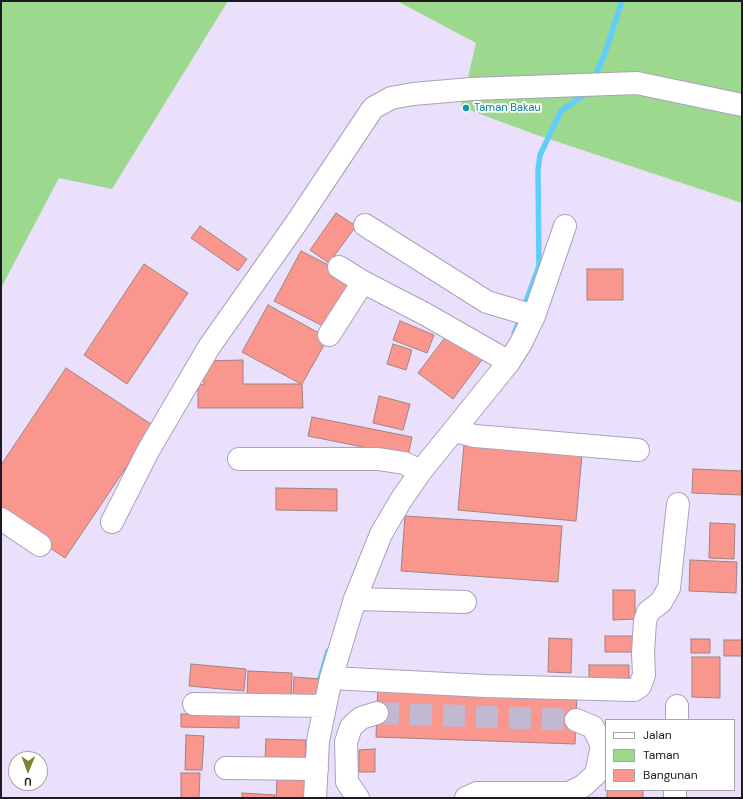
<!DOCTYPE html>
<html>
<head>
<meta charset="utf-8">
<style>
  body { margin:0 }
  #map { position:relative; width:743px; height:799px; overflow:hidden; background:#eae0fc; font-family:"DM Sans",sans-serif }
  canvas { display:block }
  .frame { position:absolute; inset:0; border:2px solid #1e1a24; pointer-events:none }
  .legend { position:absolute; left:605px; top:719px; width:130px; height:72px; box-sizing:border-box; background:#fff; border:1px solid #a5a3a7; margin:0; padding:5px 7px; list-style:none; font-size:12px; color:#1e1a24 }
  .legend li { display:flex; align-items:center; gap:8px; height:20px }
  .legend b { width:20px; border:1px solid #a5a3a7 }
  .north { position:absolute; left:8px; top:751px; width:40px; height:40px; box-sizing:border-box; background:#fff; border:1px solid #a5a3a7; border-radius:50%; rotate:181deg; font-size:11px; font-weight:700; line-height:16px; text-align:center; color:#1e1a24 }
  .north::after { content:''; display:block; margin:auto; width:14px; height:18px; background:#7e822c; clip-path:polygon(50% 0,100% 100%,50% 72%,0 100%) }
</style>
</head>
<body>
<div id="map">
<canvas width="743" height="799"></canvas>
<div class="frame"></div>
<ul class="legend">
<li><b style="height:5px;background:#fff"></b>Jalan</li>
<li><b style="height:11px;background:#9dd88f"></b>Taman</li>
<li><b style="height:11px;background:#f9978e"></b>Bangunan</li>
</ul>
<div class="north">U</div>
</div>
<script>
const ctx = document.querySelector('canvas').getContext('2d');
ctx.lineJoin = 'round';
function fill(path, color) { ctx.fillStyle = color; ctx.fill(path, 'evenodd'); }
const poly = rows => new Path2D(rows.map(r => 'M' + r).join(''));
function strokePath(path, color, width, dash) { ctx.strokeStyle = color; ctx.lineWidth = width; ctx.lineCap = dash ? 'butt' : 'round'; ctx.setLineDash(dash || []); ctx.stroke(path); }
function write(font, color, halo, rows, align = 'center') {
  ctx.font = font + ' "DM Sans",sans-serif'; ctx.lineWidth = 3.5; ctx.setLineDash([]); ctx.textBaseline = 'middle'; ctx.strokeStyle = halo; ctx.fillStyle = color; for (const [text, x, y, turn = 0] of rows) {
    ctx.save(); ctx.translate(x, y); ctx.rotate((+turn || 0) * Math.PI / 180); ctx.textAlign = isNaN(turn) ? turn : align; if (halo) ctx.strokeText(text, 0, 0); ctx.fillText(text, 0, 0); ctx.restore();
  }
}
fill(poly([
  [1,1,228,1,112,189,59,178,1,288],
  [397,1,742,1,742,203,537,135,461,107,476,43]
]), '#9dd88f');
strokePath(poly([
  [593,80,604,56,622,1],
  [524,307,539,266,538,170,540,155,561,111,588,92],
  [514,334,521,316],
  [319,682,328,651]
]), '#60cdfb', 5.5);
const building = poly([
  [336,213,356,226,329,263,310,250,336,213],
  [200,226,247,259,238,271,191,238,200,226],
  [301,251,352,277,325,327,274,301,301,251],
  [144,264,188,293,127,384,84,355,144,264],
  [587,269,623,269,623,300,587,300,587,269],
  [268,305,328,338,302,384,303,408,198,408,198,384,204,385,203,361,243,360,243,384,301,384,242,352,268,305],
  [400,321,434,335,427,353,393,340,400,321],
  [450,331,484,357,453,399,418,373,450,331],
  [393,344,412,350,406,370,387,364,393,344],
  [66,368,154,426,65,558,1,515,1,465,66,368],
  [379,396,410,404,403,430,373,423,379,396],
  [312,417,412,437,408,456,308,436,312,417],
  [464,444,582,455,576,521,458,510,464,444],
  [693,469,742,471,741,495,692,493,693,469],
  [276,488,337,489,337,511,276,510,276,488],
  [405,516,562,526,558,582,401,571,405,516],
  [710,523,735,524,734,559,709,558,710,523],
  [690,560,737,562,736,593,689,591,690,560],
  [613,590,635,590,635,619,613,620,613,590],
  [605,636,641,636,641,652,605,652,605,636],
  [549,638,572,639,571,673,548,672,549,638],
  [691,639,710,639,710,653,691,653,691,639],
  [724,640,742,640,742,656,724,656,724,640],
  [692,657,720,657,720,698,692,697,692,657],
  [191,664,246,669,244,691,189,686,191,664],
  [589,665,629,665,629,686,589,687,589,665],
  [248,671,292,673,291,698,247,696,248,671],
  [294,677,322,679,320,697,293,695,294,677],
  [378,684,577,692,575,744,376,737,378,684],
  [181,714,239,715,239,728,181,727,181,714],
  [186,735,204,736,202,770,185,770,186,735],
  [266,739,306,740,305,761,265,760,266,739],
  [375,749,375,772,359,772,359,750,375,749],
  [181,773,200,773,199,798,181,798,181,773],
  [277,779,309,781,308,798,276,798,277,779],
  [607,790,643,790,643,798,607,798,607,790],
  [242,793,275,795,274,798,242,798,242,793]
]);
fill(building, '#f9978e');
strokePath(building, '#a1827f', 1);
strokePath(poly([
  [377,713,576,720]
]), '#c1b8d1', 22, [22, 11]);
const minor = poly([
  [365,225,487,302,534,316],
  [339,267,363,282,425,314,509,362],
  [329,335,363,282],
  [455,431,475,436,499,438,638,450],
  [239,459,378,459,404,463,421,471],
  [1,519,40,545],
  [112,522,148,451,209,347,297,222,373,108,391,98,413,94,471,89,637,83,742,105],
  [355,599,465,602],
  [331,678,485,686,634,690,640,686,644,675,643,653,645,621,648,612,661,602,669,588,678,504],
  [194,704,325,706],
  [677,720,677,706],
  [226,768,317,769],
  [315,798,318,741,331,678,355,599,381,534,401,500,421,471,509,362,521,343,534,316,565,226],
  [358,798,347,782,346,742,351,727,361,718,377,713],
  [466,798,477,793,569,793,583,786,596,774,602,746,593,727,576,720],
  [675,798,675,790]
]);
strokePath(minor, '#aba1bb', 24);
strokePath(minor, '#fff', 22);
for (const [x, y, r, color] of [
  [466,108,4,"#0f9aa8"]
]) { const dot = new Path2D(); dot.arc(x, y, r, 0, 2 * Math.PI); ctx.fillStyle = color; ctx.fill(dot); strokePath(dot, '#fff', 1.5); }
write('11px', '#0d838f', '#fff', [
  ["Taman Bakau",474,108]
], 'left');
</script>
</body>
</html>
